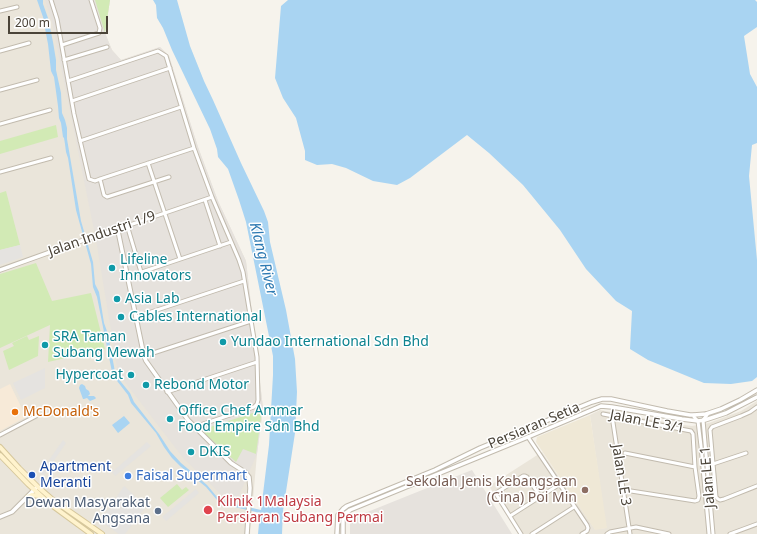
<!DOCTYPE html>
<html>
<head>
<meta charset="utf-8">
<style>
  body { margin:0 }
  #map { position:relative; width:757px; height:534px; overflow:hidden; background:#f6f3ec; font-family:"Noto Sans",sans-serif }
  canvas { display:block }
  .scale { position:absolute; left:8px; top:16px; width:100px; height:18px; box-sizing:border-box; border:2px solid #4b4439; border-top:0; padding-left:5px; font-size:12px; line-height:14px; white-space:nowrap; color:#4b4439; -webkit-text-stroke:3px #fff; paint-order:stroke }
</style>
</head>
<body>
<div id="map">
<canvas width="757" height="534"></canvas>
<div class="scale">200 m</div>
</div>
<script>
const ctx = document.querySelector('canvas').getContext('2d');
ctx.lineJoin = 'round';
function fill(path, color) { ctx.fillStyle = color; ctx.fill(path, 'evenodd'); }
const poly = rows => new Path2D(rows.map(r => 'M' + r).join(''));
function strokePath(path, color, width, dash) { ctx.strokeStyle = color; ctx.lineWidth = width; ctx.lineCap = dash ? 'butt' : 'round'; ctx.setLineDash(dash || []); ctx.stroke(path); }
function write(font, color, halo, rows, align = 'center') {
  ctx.font = font + ' "Noto Sans",sans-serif'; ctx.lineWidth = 3; ctx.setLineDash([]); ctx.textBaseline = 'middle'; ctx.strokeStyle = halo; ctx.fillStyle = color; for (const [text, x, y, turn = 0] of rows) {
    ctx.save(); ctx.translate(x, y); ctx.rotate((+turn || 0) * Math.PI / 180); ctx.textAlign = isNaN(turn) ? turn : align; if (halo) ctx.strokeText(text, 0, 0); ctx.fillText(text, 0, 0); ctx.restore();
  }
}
fill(poly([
  [0,0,110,0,105,33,112,50,121,60,160,47,169,56,198,147,218,201,246,261,263,408,257,454,250,534,0,534],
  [757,401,757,534,520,534,489,486,542,452,595,529,606,528,590,415,600,410,675,424,692,426,709,423,741,411]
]), '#eae5da');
fill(poly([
  [10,384,26,417,0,431,0,389]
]), '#f7ead8');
fill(poly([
  [45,0,110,0,105,33,112,50,121,60,160,47,169,56,198,147,218,201,246,261,263,408,257,454,237,500,225,498,184,459,118,373,96,240,52,22],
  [472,470,512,534,350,534,350,519]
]), '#e6e2dd');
fill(poly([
  [590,415,607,528,595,530,536,442,537,437]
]), '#efe8d6');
fill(poly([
  [95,0,110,0,105,33],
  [56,125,58,137,0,154,0,141],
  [6,191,20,245,0,250,0,193],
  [36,263,52,301,91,293,105,349,48,362,50,325,0,348,0,274],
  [27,336,29,340,39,336,38,356,9,370,3,351,14,346,12,343],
  [262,410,256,454,243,449,236,462,203,432,204,429],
  [177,484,182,490,186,487,189,490,168,507,160,498]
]), '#d2eab5');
fill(poly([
  [20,245,23,257,0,265,0,250],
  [45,368,45,388,21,400,13,383],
  [63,440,66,443,44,475,40,473],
  [147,442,151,446,115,476,112,472],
  [124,486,132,493,145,508,125,534,119,534,100,521],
  [196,489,199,493,166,521,162,517]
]), '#e5e3e0');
fill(poly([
  [37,0,43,0,43,4,48,18,53,42,56,60,56,70,61,93,62,113,65,120,67,128,67,139,81,221,93,262,95,284,99,292,104,323,108,334,115,372,117,377,130,393,134,402,159,434,170,451,181,463,207,485,217,497,221,500,226,502,261,510,269,445,273,375,273,356,246,222,239,200,228,169,218,157,217,149,210,129,172,50,163,28,157,18,156,5,153,0,177,0,190,46,204,81,213,100,241,163,264,211,268,222,270,242,286,310,295,359,297,392,295,433,283,511,282,534,258,534,260,513,222,504,217,500,206,487,180,466,172,458,164,447,156,433,131,403,128,395,114,377,112,372,97,297,93,287,91,264,76,210,68,158,66,152,65,144,64,138,63,137,61,123,59,118,58,106,54,77,51,71,48,44,47,39,43,17],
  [288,0,755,0,757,2,757,27,744,36,750,74,757,87,757,143,752,145,749,176,757,260,757,377,752,381,731,384,704,383,648,360,630,349,632,311,616,301,586,269,560,230,523,185,489,153,467,135,410,178,397,185,373,181,346,168,332,164,317,165,305,160,305,151,296,118,283,98,275,78,281,6],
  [82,384,85,386,86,389,89,391,90,394,88,396,94,396,96,398,95,399,90,401,87,398,84,399,83,399,79,388,80,385],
  [124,416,130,423,118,433,112,425]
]), '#a9d4f2');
const minor = poly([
  [51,0,57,19,74,114,89,179,95,181,100,179,194,148],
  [0,11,17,7],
  [62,45,99,33,100,28,91,0],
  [0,51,29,43],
  [64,60,107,47],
  [68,81,158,51,166,56,194,148,212,197,239,260,243,272,257,357,258,400,257,404,254,407,194,427],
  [0,90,37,80],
  [72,101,170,68],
  [0,124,50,110],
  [80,141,181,107],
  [148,163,180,259],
  [0,172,51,158],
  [100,179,104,195,107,197,169,177],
  [205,200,220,246],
  [127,225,141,272],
  [115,230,212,197],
  [127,277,231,242],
  [136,317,244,281],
  [144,356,251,321],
  [167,392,257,362],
  [757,407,750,412,741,416,712,427,710,430,716,497,718,499,720,500,724,499,757,486],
  [603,414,691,431,693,434,695,467,699,496,698,500,695,501,631,491],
  [706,414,707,415,703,420,713,534],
  [694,415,694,417,698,421,701,446,709,534],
  [612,416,630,534],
  [0,435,36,416],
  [528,437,587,525,588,528,587,531,582,534],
  [625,453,695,467],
  [713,464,746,453],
  [510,516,560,484],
  [521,534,496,494,496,493,523,476,525,476,527,477,540,496],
  [532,534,574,507],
  [607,534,610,532,636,527,669,534],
  [730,534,757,524]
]);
const tertiary = poly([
  [0,270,95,236,115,230,117,230,118,231,144,356,146,361,188,420,231,463,245,472,249,477,250,488,247,534],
  [0,517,12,512,36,488],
  [337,534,338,515,343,509,347,506,435,470,480,448,592,402,602,399,611,399,667,411,690,415,694,415,706,414,721,409,740,400,757,390],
  [343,534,343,520,344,516,346,513,350,510,528,437,601,406,612,407,682,419,698,421,705,420,726,413,757,397]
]);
const secondary = poly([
  [0,447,19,468,38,487,53,500,102,534],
  [0,455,28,484,50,504,91,534],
  [28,497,32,495,39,496]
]);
strokePath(minor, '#c2bbae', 5);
strokePath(tertiary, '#c2bbae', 5.5);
strokePath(secondary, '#d6c79b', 6);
strokePath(minor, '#fff', 3);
strokePath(tertiary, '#fff', 3.5);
strokePath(secondary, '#fff3cd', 4);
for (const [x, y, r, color] of [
  [112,268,4,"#0f9aa8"],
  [117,299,4,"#0f9aa8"],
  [121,317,4,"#0f9aa8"],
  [223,342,4,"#0f9aa8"],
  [45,345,4,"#0f9aa8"],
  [131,375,4,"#0f9aa8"],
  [146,385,4,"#0f9aa8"],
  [15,412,4,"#e8710a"],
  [170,419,4,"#0f9aa8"],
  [191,452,4,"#0f9aa8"],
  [32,475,4,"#1a4fb4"],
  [128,476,4,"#3f7fe0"],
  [585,490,4,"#8d6e63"],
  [208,510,5,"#e0444e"],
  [158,511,4,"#5c6f8a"]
]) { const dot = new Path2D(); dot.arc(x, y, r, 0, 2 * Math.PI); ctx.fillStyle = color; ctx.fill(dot); strokePath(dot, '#fff', 1.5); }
write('14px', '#4b4439', '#fff', [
  ["Jalan Industri 1/9",102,234,-19],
  ["Jalan LE 3/1",647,422,11],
  ["Persiaran Setia",534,426,-23],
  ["Jalan LE 3",621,475,81],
  ["Jalan LE 1",708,477,-95]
]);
write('14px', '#0d838f', '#fff', [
  ["Lifeline",120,260],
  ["Innovators",120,276],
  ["Asia Lab",125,299],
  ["Cables International",129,317],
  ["SRA Taman",53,337],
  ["Subang Mewah",53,353],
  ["Yundao International Sdn Bhd",231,342],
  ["Hypercoat",123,375,"right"],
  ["Rebond Motor",154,385],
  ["Office Chef Ammar",178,411],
  ["Food Empire Sdn Bhd",178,427],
  ["DKIS",199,452]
], 'left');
write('14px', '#c56008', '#fff', [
  ["McDonald's",23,412]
], 'left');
write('14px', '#164399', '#fff', [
  ["Apartment",40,467],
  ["Meranti",40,483]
], 'left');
write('14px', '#366cbe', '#fff', [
  ["Faisal Supermart",136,476]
], 'left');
write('14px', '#785e54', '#fff', [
  ["Sekolah Jenis Kebangsaan",577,482],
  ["(Cina) Poi Min",577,498]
], 'right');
write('14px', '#be3a42', '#fff', [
  ["Klinik 1Malaysia",217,502],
  ["Persiaran Subang Permai",217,518]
], 'left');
write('14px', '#4e5e75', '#fff', [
  ["Dewan Masyarakat",150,503],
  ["Angsana",150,519]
], 'right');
write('italic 15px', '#2e7ab2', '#fff', [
  ["Klang River",263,259,76]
]);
</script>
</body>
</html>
